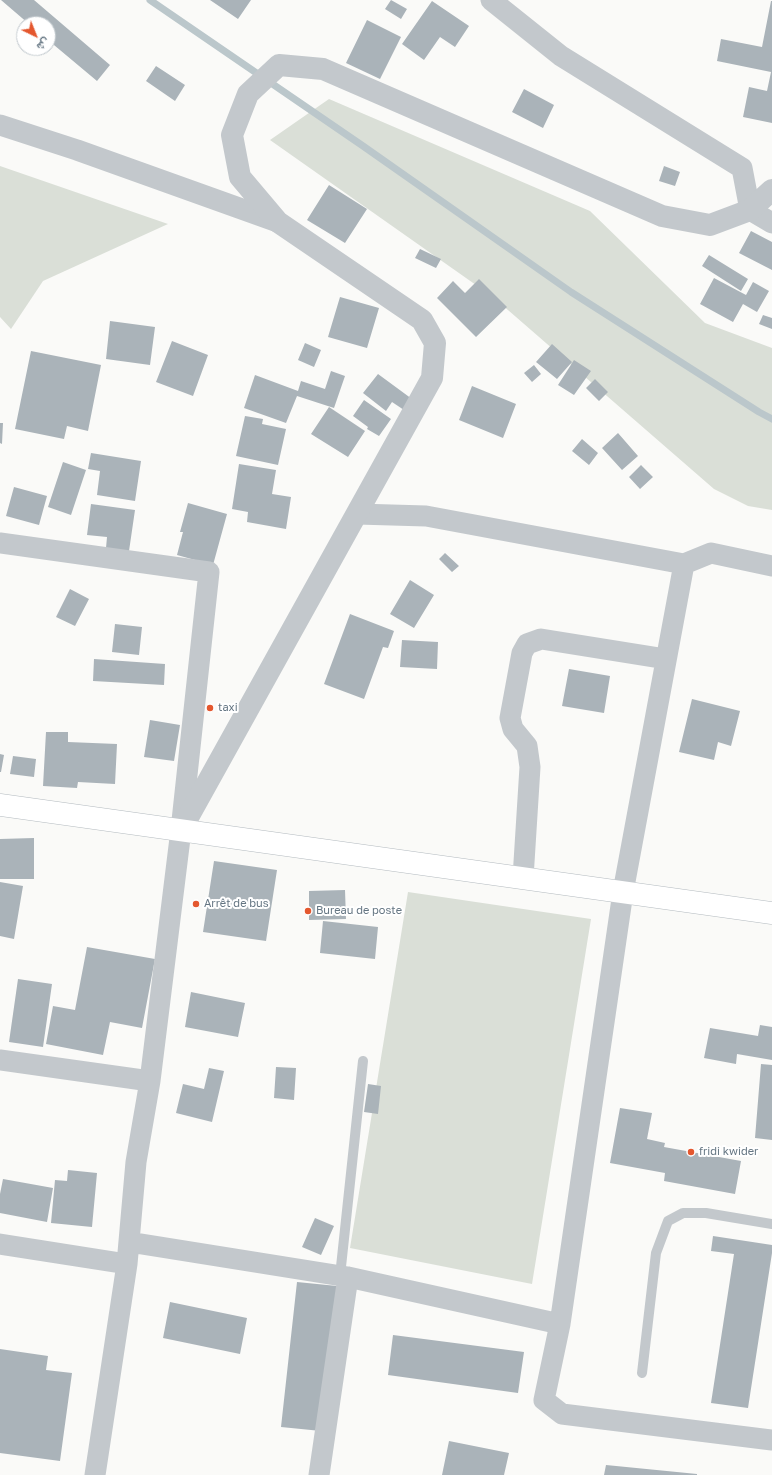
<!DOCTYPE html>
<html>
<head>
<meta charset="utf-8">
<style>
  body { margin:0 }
  #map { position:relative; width:772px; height:1475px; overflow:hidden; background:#fafaf8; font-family:"Golos Text",Vazirmatn,sans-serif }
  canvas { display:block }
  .north { position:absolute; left:16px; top:16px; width:40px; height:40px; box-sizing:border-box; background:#fff; border:1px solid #c1c8cd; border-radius:50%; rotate:137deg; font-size:11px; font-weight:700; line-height:16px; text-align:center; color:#657683 }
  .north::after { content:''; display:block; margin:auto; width:14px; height:18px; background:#e4572e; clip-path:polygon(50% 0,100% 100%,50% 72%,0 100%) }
</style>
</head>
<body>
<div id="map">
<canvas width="772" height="1475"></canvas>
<div class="north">ش</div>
</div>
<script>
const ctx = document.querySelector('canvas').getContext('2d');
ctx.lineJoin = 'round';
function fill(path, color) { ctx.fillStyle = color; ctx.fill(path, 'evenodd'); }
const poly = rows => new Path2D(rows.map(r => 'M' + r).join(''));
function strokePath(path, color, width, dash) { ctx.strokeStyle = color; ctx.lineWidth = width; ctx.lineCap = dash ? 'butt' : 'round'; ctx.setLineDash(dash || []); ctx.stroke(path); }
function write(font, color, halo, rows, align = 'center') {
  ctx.font = font + ' "Golos Text",sans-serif'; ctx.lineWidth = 4; ctx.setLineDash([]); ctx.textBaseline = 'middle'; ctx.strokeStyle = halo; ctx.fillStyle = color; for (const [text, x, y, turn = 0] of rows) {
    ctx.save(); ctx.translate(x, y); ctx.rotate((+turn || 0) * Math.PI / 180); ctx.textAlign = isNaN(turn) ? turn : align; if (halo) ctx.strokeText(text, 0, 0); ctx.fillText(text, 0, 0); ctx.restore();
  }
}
fill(poly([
  [329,99,590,211,705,323,772,348,772,510,748,506,714,489,493,297,270,140],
  [0,166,168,224,43,281,11,329,0,317],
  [408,892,591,919,532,1284,350,1248]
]), '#dadfd7');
strokePath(poly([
  [150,0,363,146,571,292,759,412,772,419]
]), '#bbc7cb', 7);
fill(poly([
  [1,0,34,0,110,65,97,81,48,40,48,24,29,24],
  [210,0,251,0,238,19],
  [391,0,407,9,401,19,385,9],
  [432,1,469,26,455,47,440,37,424,60,402,44],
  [771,1,772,1,772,123,743,117,749,87,767,91,771,72,717,61,721,39,762,47],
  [367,20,401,37,380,79,346,63],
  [156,66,185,85,175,101,146,81],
  [524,89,554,105,543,128,512,112],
  [664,166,680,172,675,186,659,181],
  [329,185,367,209,345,243,307,220],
  [751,231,772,242,772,270,739,253],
  [420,249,441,259,436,268,415,258],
  [709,255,748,279,741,291,702,266],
  [714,278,746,295,753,282,769,291,757,312,743,304,733,322,700,304],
  [479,279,507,307,476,337,437,298,453,281,465,293],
  [340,297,379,308,367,348,328,337],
  [763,315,772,318,772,329,759,324],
  [110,321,155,327,150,365,106,359],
  [172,341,208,355,193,396,156,382],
  [305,343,321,350,314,367,298,360],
  [552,344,572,362,557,379,536,362],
  [31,351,101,365,88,431,67,426,64,439,15,429],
  [574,360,591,371,574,395,558,385],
  [534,365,541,374,532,382,524,373],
  [331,371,345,376,334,408,297,396,286,423,244,408,255,375,298,391,301,381,325,389],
  [378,374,412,399,404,410,392,402,386,411,363,393],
  [595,379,608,392,599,401,586,388],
  [472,386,516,404,503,438,459,420],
  [364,400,391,419,379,436,367,429,368,427,353,416],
  [329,407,365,431,348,457,311,434],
  [245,416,263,419,262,424,286,429,278,465,236,456],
  [0,423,3,423,2,444,0,443],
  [618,433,638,456,622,470,602,448],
  [582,439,598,453,589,465,572,451],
  [91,453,141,461,135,501,97,495,100,471,88,469],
  [63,462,86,470,71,515,48,507],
  [239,464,276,470,272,494,291,497,286,529,247,522,248,512,232,509],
  [641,465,653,477,640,489,629,477],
  [14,487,47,496,39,525,6,516],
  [188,503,227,514,213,565,177,555,183,532,180,532],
  [91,504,135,510,129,551,106,548,107,537,87,535],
  [445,553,459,566,452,572,439,559],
  [410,580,434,595,414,628,390,614],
  [70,589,89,599,75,626,56,617],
  [350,614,394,631,388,648,383,647,364,699,324,684],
  [115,624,142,627,139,655,112,652],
  [402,640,438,642,437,669,400,667],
  [94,659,165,664,164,685,93,681],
  [569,669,610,676,604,713,562,706],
  [692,699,740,711,731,746,718,742,714,760,679,752],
  [150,720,180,725,174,761,144,757],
  [46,732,68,732,68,742,117,744,115,784,78,782,77,788,43,786],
  [0,754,4,755,1,772,0,772],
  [13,756,36,759,34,777,10,774],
  [34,838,34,879,0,879,0,839],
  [214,861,277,870,266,941,203,932],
  [0,882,23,886,14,939,0,936],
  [345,890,346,919,309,920,309,891],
  [323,921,378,927,375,959,320,953],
  [87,947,155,959,142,1028,110,1022,103,1055,46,1044,53,1006,75,1010],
  [18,979,52,984,43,1047,9,1042],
  [191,992,245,1003,238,1037,185,1027],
  [760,1025,772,1027,772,1060,737,1054,736,1064,704,1058,710,1028,758,1036],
  [761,1064,772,1065,772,1140,755,1138],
  [276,1067,296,1068,294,1100,274,1098],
  [209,1068,224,1071,212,1122,176,1113,183,1084,204,1089],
  [368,1084,381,1086,378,1114,364,1112],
  [620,1108,652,1113,647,1139,665,1143,664,1147,741,1161,735,1194,664,1181,665,1173,610,1163],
  [68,1170,97,1173,92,1227,51,1223,55,1180,67,1181],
  [3,1179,53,1188,47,1222,0,1213,0,1194],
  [315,1218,334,1226,321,1255,302,1247],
  [713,1236,772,1245,772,1253,748,1408,711,1403,734,1254,711,1251],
  [297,1282,337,1286,321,1431,281,1427],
  [170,1302,247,1318,240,1354,163,1338],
  [393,1335,524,1352,518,1393,388,1375],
  [0,1349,48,1356,46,1370,72,1373,60,1461,0,1453],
  [449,1441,509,1453,504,1475,442,1475],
  [606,1465,697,1474,697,1475,604,1475]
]), '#aab3b9');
const secondary = poly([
  [0,805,772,913]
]);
strokePath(secondary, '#b3babf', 23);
strokePath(poly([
  [340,1276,363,1061],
  [642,1373,656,1253,668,1221,683,1213,706,1213,772,1224]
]), '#c3c8cc', 10);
strokePath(poly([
  [491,0,561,56,742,168,750,210,772,223],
  [0,125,77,150,278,222],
  [357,514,426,516,684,564,623,892,560,1324],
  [0,543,209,572,181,830,150,1081,0,1060],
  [684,564,711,553,772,566],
  [523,878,530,767,527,746,513,729,510,718,522,653,527,644,541,639,666,659],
  [129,1242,348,1277,560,1324,544,1400,562,1414,772,1440],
  [0,1244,127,1264],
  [95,1475,127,1264,136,1162,150,1081],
  [319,1475,348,1277]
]), '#c3c8cc', 21);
strokePath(poly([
  [181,830,432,378,435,343,422,320,278,222,240,177,232,135,248,94,279,65,323,69,662,216,710,225,750,210,772,190]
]), '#c3c8cc', 22);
strokePath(secondary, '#fff', 22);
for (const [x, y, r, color] of [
  [210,708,4,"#e4572e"],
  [196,904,4,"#e4572e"],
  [308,911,4,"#e4572e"],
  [691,1152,4,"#e4572e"]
]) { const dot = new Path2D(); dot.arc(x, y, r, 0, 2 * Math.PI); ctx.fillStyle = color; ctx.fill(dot); strokePath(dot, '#fff', 1.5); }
write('11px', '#657683', '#fff', [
  ["taxi",218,708],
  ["Arrêt de bus",204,904],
  ["Bureau de poste",316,911],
  ["fridi kwider",699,1152]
], 'left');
</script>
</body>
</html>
